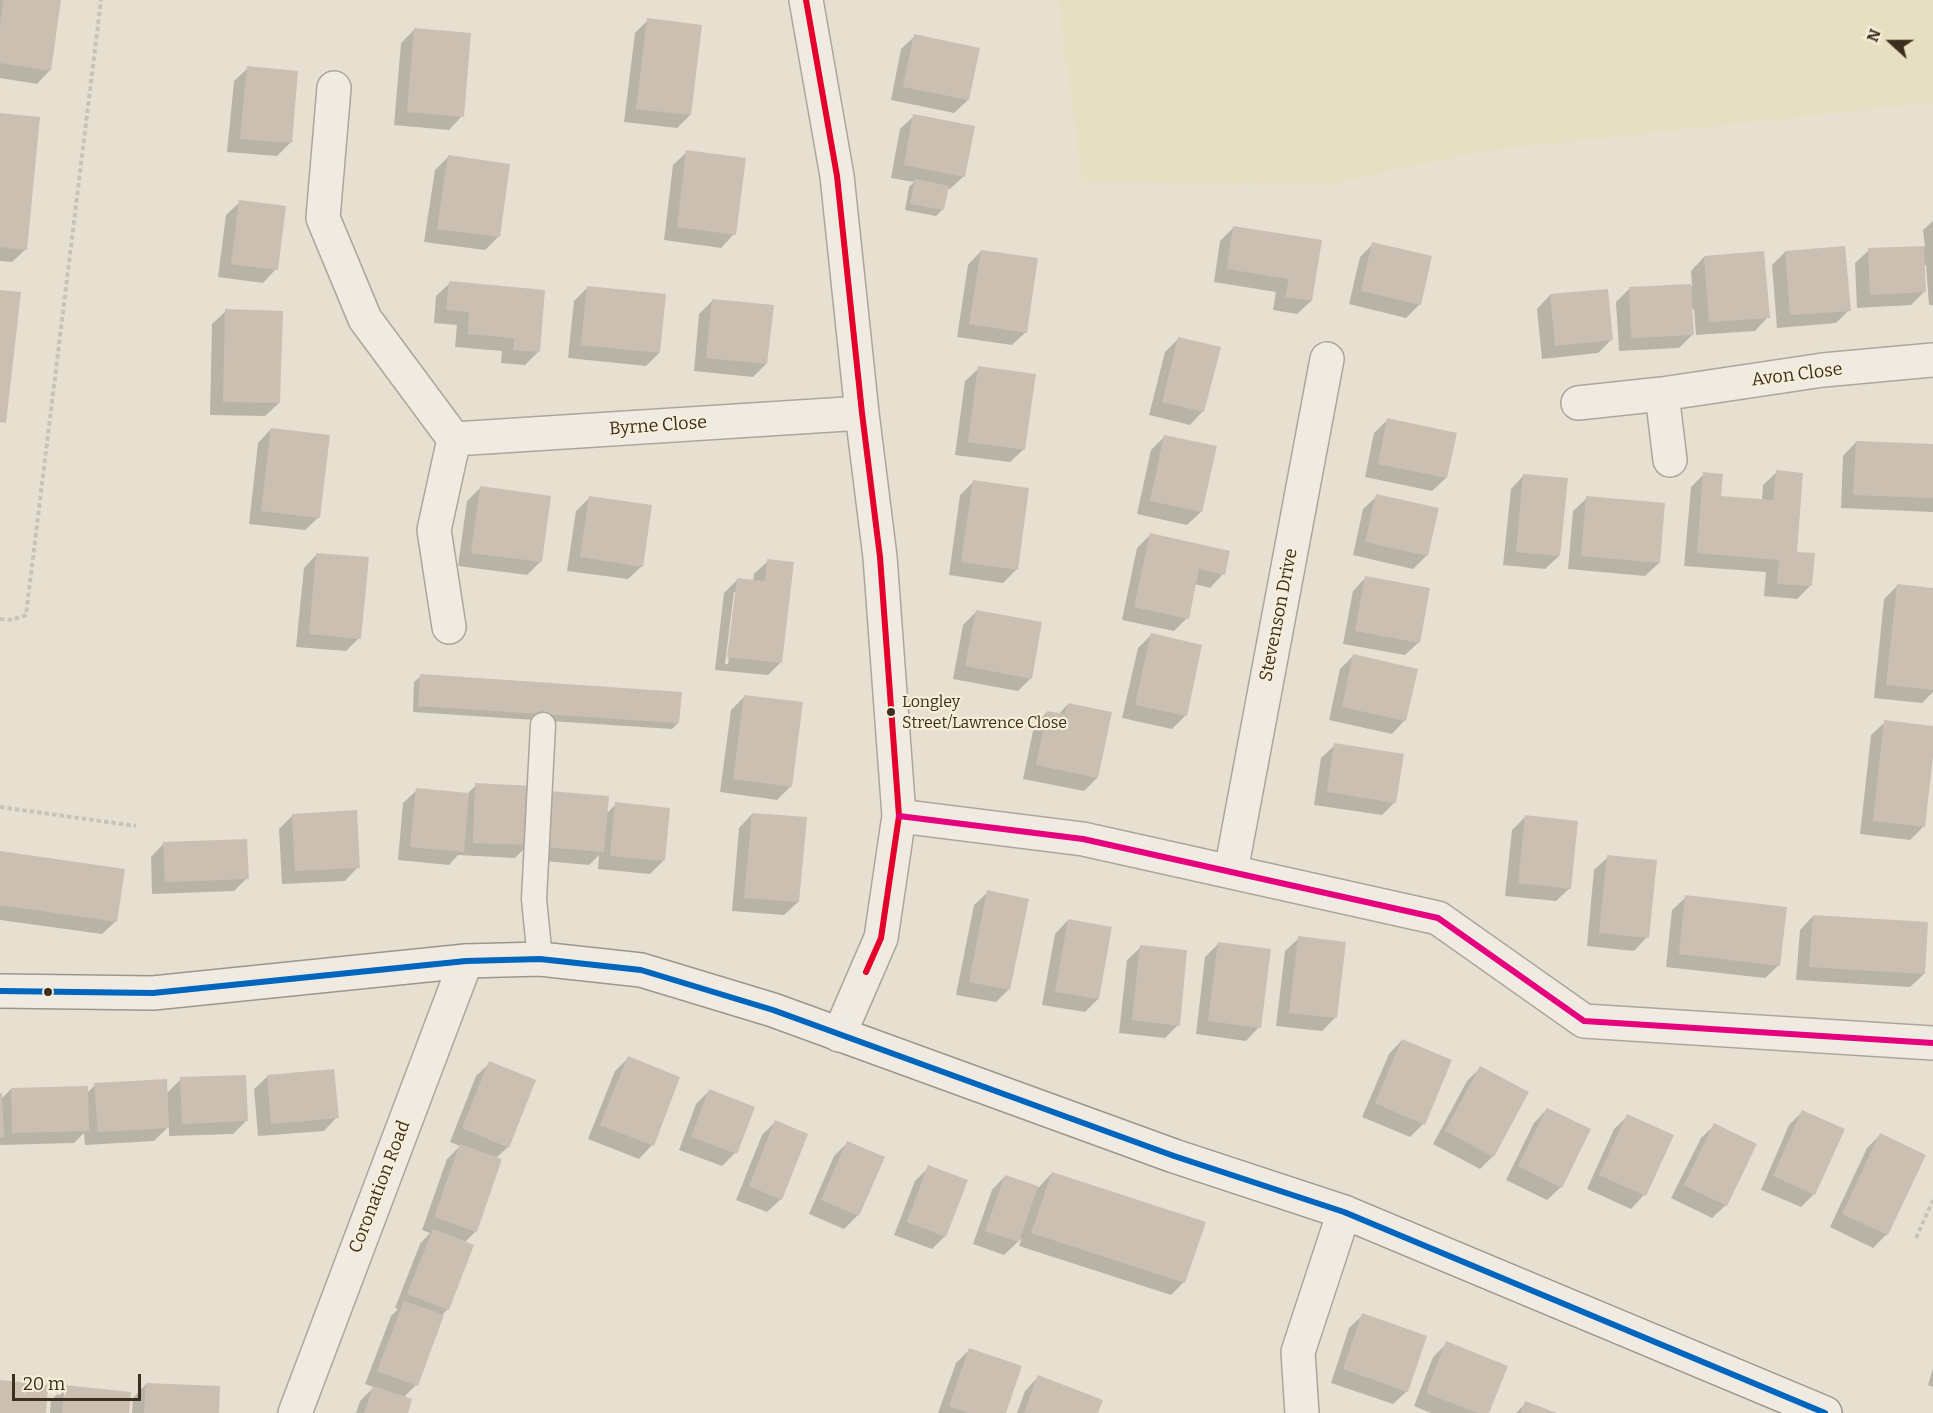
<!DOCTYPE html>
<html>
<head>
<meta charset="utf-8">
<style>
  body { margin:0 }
  #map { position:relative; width:1933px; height:1413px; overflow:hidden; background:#e7e0d1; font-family:Bitter,serif }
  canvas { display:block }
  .north { position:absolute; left:1861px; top:12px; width:60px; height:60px; -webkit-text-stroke:4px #f7eed8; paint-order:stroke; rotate:291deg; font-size:16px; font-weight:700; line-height:24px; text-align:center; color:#3d2e20 }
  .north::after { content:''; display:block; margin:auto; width:21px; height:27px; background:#3d2e20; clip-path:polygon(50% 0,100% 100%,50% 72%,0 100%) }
  .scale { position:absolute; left:12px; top:1374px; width:129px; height:27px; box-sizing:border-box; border:3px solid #3d2e20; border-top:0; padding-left:8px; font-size:18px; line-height:21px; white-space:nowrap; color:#3d2e20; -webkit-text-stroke:4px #f7eed8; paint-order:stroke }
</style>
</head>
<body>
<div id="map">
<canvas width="1933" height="1413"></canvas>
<div class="north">N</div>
<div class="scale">20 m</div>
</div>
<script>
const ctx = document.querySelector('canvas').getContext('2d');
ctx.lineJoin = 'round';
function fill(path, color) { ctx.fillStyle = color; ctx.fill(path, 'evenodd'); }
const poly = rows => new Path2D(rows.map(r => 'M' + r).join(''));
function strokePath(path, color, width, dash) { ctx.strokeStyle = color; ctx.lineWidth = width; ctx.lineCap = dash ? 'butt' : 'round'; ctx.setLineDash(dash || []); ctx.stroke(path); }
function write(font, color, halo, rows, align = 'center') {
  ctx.font = font + ' Bitter,serif'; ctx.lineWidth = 4.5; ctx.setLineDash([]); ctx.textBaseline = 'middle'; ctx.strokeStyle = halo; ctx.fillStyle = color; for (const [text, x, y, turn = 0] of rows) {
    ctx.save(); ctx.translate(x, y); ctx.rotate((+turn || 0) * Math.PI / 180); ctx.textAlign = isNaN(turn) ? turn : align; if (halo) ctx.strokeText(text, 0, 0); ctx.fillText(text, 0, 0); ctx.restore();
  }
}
fill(poly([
  [1058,0,1933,0,1933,103,1486,151,1325,185,1082,182]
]), '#e6dfc2');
fill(poly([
  [0,0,60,0,50,70,37,84,0,78],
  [648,20,690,115,677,128,624,122,635,33],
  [414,30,462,116,449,130,394,125,401,43],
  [915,36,968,100,954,113,891,100,901,49],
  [248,68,290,143,277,156,227,152,234,81],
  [0,114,26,249,12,262,0,261],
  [914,116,964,176,950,189,947,188,942,210,936,216,905,210,909,187,914,182,891,178,900,129],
  [687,152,734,234,721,248,664,240,673,165],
  [448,157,498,237,485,250,424,242,435,170],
  [240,202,276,269,263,283,218,277,226,215],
  [1933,221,1933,305,1929,305,1926,265,1923,266,1924,292,1911,305,1857,308,1855,263,1869,250,1925,247,1923,230],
  [1233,228,1320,242,1311,301,1297,314,1273,310,1276,292,1214,282,1220,241],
  [1373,244,1420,304,1406,318,1349,304,1360,257],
  [981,251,1026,332,1012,345,957,337,968,265],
  [1785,252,1849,310,1836,323,1777,328,1772,265],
  [1704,257,1768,317,1755,331,1696,335,1694,309,1691,309,1692,335,1679,348,1619,351,1616,302,1629,289,1692,286,1691,271],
  [450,283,538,352,525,365,501,363,502,351,455,347,457,325,434,323,436,296],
  [587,288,659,353,646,366,568,358,574,301],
  [1550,295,1611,340,1598,353,1542,359,1537,309],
  [713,300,766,364,753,377,694,371,699,314],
  [226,311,279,403,265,416,210,415,212,324],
  [1179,338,1203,411,1190,425,1149,415,1165,352],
  [979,368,1024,449,1010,462,955,455,965,381],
  [1387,420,1446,478,1432,491,1365,477,1374,433],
  [271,429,319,517,305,530,249,524,258,443],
  [1165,436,1201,512,1187,525,1137,514,1151,450],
  [1856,442,1933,445,1933,512,1841,508,1843,456],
  [1777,472,1795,553,1811,585,1797,599,1764,596,1766,572,1684,566,1691,487,1704,474,1719,498,1762,501,1763,485],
  [1524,475,1559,556,1545,569,1503,565,1511,489],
  [973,482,1017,569,1003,583,949,575,960,495],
  [481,487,541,561,527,575,458,566,467,501],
  [1377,496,1427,555,1413,569,1353,555,1363,509],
  [589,498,642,566,628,579,567,571,576,511],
  [1587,498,1659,563,1645,576,1568,569,1573,511],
  [1151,534,1223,574,1210,588,1195,584,1187,618,1174,631,1122,620,1137,548],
  [317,554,359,638,346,651,296,647,304,568],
  [768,561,781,662,768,675,715,670,724,593,737,580,753,581,754,574],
  [734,592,737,592,728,664,725,664],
  [1366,577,1419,642,1405,655,1343,644,1353,591],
  [1897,586,1933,589,1933,692,1922,703,1874,698,1884,599],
  [976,612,1031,678,1018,691,953,679,963,625],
  [1151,635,1201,646,1185,716,1172,729,1122,718,1138,648],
  [1353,656,1405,720,1392,734,1329,720,1340,669],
  [421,676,678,723,672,729,413,712,414,682],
  [745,696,791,786,777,800,720,792,731,710],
  [1068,704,1097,778,1084,791,1023,779,1034,726,1047,712,1058,715],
  [1885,722,1933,727,1924,826,1910,840,1860,834,1871,735],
  [1335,745,1395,802,1382,815,1314,805,1321,758],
  [476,785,528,845,515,858,458,855,449,865,398,860,403,803,417,790,467,794],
  [616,804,663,861,650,874,598,869,599,855,589,865,533,860,537,806,606,814],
  [752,814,798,902,784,915,732,911,739,828],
  [293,815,358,867,345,881,282,884,279,829],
  [1526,816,1570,888,1556,901,1505,896,1512,830],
  [164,843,247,878,234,891,152,894,151,857],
  [0,853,116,921,102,934,0,920],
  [1608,857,1647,937,1634,951,1587,946,1594,870],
  [988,892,1009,989,996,1002,956,995,974,905],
  [1686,897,1779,965,1765,978,1666,967,1672,910],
  [1813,916,1924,974,1910,987,1796,980,1800,930],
  [1068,920,1098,999,1085,1012,1042,1005,1055,934],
  [1299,938,1335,1018,1322,1031,1276,1026,1285,951],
  [1218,944,1259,1027,1246,1041,1196,1034,1205,957],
  [1141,947,1178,1025,1165,1038,1119,1033,1127,960],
  [1402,1040,1423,1124,1410,1137,1362,1117,1389,1054],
  [628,1058,678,1078,652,1145,639,1159,588,1139,615,1071],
  [490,1063,508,1147,496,1158,476,1231,464,1243,472,1246,447,1310,443,1314,416,1385,403,1398,406,1413,356,1413,360,1401,374,1387,365,1384,391,1316,398,1309,395,1308,420,1244,430,1233,422,1230,447,1159,460,1146,450,1142,476,1076],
  [1480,1068,1493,1156,1480,1169,1433,1144,1467,1081],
  [268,1076,337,1117,324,1131,258,1136,254,1089],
  [181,1079,246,1121,233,1134,169,1136,169,1126,154,1141,85,1145,84,1133,74,1143,0,1145,0,1095,1,1099,11,1089,87,1093,95,1085,166,1094],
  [709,1091,735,1153,722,1166,679,1150,696,1104],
  [1547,1109,1561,1187,1547,1200,1506,1180,1534,1123],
  [1802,1112,1814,1194,1801,1207,1761,1190,1789,1125],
  [1628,1116,1672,1136,1644,1195,1631,1209,1587,1189,1614,1129],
  [775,1122,781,1199,767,1212,736,1200,762,1135],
  [1715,1125,1726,1205,1712,1218,1671,1198,1701,1138],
  [1880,1135,1924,1156,1887,1234,1873,1248,1830,1227,1867,1148],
  [848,1142,883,1158,858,1215,844,1229,809,1214,834,1156],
  [929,1167,945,1236,932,1249,894,1235,915,1181],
  [1052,1173,1184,1282,1171,1295,1019,1246,1022,1238,1004,1255,973,1244,992,1190,1005,1176,1038,1188],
  [1363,1315,1407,1391,1393,1404,1331,1383,1349,1328],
  [1447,1343,1488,1413,1431,1413,1414,1406,1433,1357],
  [969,1350,1004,1413,938,1413,956,1363],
  [1933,1368,1933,1387,1928,1385],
  [1038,1377,1096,1413,1017,1413,1025,1391],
  [146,1384,217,1413,132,1413,133,1398],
  [65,1387,127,1413,50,1413,51,1400],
  [1526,1403,1553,1413,1516,1413]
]), '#0003');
fill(poly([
  [3,0,61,0,51,71,0,63,0,27],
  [647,18,702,25,691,115,636,109],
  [414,28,471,33,464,117,407,112],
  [914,34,980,48,969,100,903,87],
  [247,66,298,71,292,143,240,139],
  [0,113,40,117,27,250,0,247],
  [913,114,975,126,965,177,904,165],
  [686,150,746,158,736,235,677,227],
  [448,155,510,164,500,237,437,229],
  [915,179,949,186,944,210,910,204],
  [239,200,286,206,278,270,231,264],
  [1233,226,1322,240,1312,301,1285,297,1289,279,1227,269],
  [1372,242,1432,256,1421,305,1361,291],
  [1845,246,1851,311,1790,315,1785,251],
  [1924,246,1926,292,1870,295,1868,248],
  [981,250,1038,258,1027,333,969,324],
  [1764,251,1770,318,1709,322,1704,256],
  [449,281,545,290,540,352,513,350,514,338,468,334,469,312,446,310],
  [1691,284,1694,335,1631,338,1629,287],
  [587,286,666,294,660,353,581,345],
  [1608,289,1613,340,1555,346,1550,294],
  [0,290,21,292,6,423,0,422],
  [712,299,774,305,767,364,706,358],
  [225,309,283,311,280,403,223,402],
  [1178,337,1221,347,1204,412,1162,402],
  [978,366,1036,374,1025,450,968,442],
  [1387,418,1457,433,1447,478,1378,464],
  [271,428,330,435,320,518,261,511],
  [1164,435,1217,446,1202,512,1150,501],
  [1856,441,1933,444,1933,498,1853,495],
  [1776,470,1803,473,1797,552,1815,553,1812,586,1777,584,1779,560,1697,553,1703,472,1723,474,1721,496,1773,500],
  [1523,474,1568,478,1560,556,1516,552],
  [973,480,1029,488,1018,570,961,562],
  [480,486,551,496,542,562,471,553],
  [1376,494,1439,508,1428,556,1365,542],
  [589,496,652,505,643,567,580,557],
  [1586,496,1665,503,1660,563,1581,556],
  [1150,533,1230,551,1225,575,1199,569,1189,619,1134,607],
  [316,553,369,557,361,639,309,634],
  [767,559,794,562,782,663,727,657,737,578,765,581],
  [1365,576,1430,588,1420,643,1355,631],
  [1897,584,1933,588,1933,690,1886,685],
  [976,610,1042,622,1032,679,965,666],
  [1151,633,1202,645,1187,716,1135,705],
  [1353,654,1418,669,1406,721,1342,707],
  [420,674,682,692,679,723,418,706],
  [744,695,803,702,792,787,733,779],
  [1068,703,1112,712,1098,778,1036,765,1047,711,1065,714],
  [1884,720,1933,726,1933,757,1925,827,1873,821],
  [1334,743,1404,754,1396,803,1327,792],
  [475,783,533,786,530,845,473,843],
  [416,788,469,793,464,852,410,847],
  [550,791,609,796,604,852,545,847],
  [615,802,670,808,665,861,610,856],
  [357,810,360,868,295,871,292,814],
  [752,813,807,817,799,902,744,898],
  [1525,815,1578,821,1571,889,1518,883],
  [247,839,249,879,165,882,163,842],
  [0,851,125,869,117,922,0,905],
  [1607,855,1657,860,1649,938,1599,933],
  [987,890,1029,899,1010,990,969,982],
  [1685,895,1787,907,1780,966,1679,954],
  [1813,915,1928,922,1925,974,1809,967],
  [1068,919,1112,927,1099,999,1055,992],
  [1298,936,1346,942,1337,1018,1289,1013],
  [1218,942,1271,949,1261,1028,1208,1021],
  [1140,945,1187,950,1180,1026,1132,1020],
  [1402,1039,1452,1060,1425,1125,1375,1103],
  [628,1056,680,1077,654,1146,600,1125],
  [489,1061,536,1080,509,1148,462,1128],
  [1480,1066,1529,1092,1494,1157,1445,1131],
  [334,1069,339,1118,271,1124,267,1075],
  [246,1075,248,1121,182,1124,180,1077],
  [167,1079,169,1128,98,1132,94,1083],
  [88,1086,89,1131,12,1133,11,1088],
  [709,1089,755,1107,737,1154,691,1137],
  [0,1093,2,1093,4,1137,0,1137],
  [1547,1108,1591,1129,1562,1188,1518,1166],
  [1802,1110,1845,1129,1815,1195,1773,1176],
  [1627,1114,1674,1135,1646,1196,1599,1175],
  [775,1120,808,1134,782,1200,749,1186],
  [1714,1123,1757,1144,1727,1206,1684,1185],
  [1880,1133,1926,1155,1888,1235,1842,1214],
  [847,1141,885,1157,859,1216,821,1200],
  [460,1144,502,1159,477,1232,434,1217],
  [928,1165,968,1180,946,1237,907,1222],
  [1052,1172,1206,1222,1185,1283,1031,1233],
  [1005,1175,1038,1186,1019,1242,985,1231],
  [433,1229,474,1245,449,1310,407,1294],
  [404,1301,444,1315,418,1386,377,1371],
  [1362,1313,1427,1336,1408,1392,1343,1369],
  [1446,1341,1508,1366,1489,1413,1477,1413,1426,1393],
  [969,1348,1022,1366,1006,1413,969,1413,949,1406],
  [1038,1375,1103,1400,1098,1413,1024,1413],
  [0,1380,48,1385,46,1413,0,1413],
  [146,1383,220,1386,219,1413,144,1413],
  [64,1385,131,1392,129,1413,62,1413],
  [373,1386,412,1399,408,1413,364,1413],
  [1525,1401,1557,1413,1521,1413]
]), '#cbbfb2');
const lane = poly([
  [540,959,534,899,543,725]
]);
const street = poly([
  [806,0,837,176,862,413,880,557,899,816,881,938,839,1035],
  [334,88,323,218,365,319,454,439,434,530,449,627],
  [1662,394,1670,460],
  [1578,403,1662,394,1823,370,1933,360],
  [454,439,862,413],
  [899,816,1083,839,1438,918,1584,1021,1933,1043],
  [1231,871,1327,359],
  [295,1413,466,961],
  [1302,1413,1298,1352,1344,1212]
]);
const secondary = poly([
  [0,991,153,993,466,961,540,959,641,970,773,1010,1174,1156,1344,1212,1825,1413]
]);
strokePath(lane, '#ada599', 27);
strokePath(street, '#ada599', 36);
strokePath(secondary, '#9c958a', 36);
strokePath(poly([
  [0,619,12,620,26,615,101,0],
  [0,807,136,826],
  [1916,1238,1933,1200]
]), '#c8c2b9', 4, [4.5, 3]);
strokePath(lane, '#efebe3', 24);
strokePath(street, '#efebe3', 33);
strokePath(secondary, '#efebe3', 33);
strokePath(poly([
  [806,0,837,176,862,413,880,557,899,816,881,938,866,972]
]), '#e4002b', 6);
strokePath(poly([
  [899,816,1083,839,1438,918,1584,1021,1933,1043]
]), '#e5007d', 6);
strokePath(poly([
  [0,991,153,993,466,961,540,959,641,970,773,1010,1174,1156,1344,1212,1825,1413]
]), '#0065bd', 6);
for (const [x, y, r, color] of [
  [891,712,5,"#3d2e20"],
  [48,992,5,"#3d2e20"]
]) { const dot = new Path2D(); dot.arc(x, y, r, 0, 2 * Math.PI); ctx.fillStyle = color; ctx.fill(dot); strokePath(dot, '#f7eed8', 2); }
write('16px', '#3d2e20', '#f7eed8', [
  ["Longley",902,703],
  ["Street/Lawrence Close",902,724]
], 'left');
write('18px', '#3d2e20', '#f7eed8', [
  ["Avon Close",1797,375,-7],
  ["Byrne Close",658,426,-4],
  ["Stevenson Drive",1279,615,-79],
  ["Coronation Road",380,1187,-69]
]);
</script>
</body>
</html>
